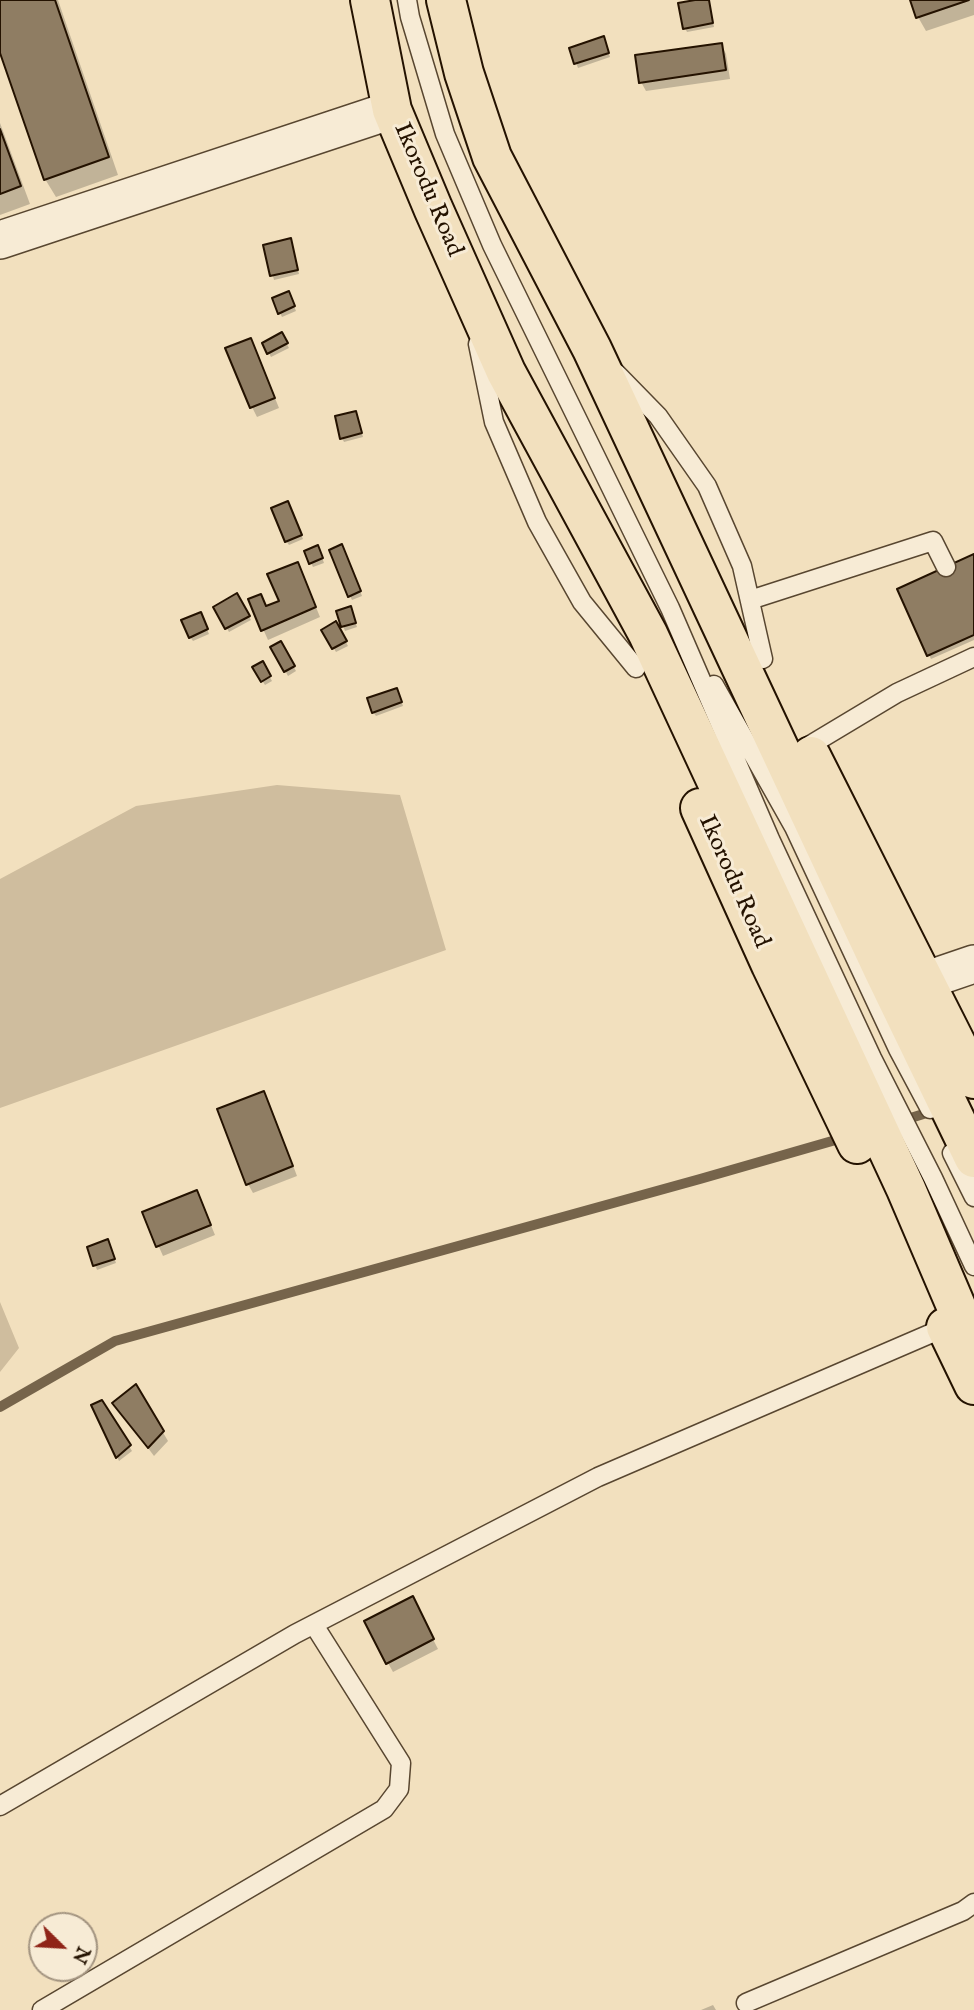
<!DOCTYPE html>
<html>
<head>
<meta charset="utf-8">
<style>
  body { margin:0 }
  #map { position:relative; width:974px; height:2010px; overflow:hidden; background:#f2e0be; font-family:"IM FELL English",serif }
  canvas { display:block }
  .north { position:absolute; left:28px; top:1912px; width:70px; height:70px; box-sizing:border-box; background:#f7ebd5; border:2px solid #a39480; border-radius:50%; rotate:114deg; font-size:19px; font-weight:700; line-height:28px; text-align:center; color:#241200 }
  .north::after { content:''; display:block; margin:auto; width:24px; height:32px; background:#8f2418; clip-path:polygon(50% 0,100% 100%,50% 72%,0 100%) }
</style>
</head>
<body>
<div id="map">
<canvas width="974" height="2010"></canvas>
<div class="north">N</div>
</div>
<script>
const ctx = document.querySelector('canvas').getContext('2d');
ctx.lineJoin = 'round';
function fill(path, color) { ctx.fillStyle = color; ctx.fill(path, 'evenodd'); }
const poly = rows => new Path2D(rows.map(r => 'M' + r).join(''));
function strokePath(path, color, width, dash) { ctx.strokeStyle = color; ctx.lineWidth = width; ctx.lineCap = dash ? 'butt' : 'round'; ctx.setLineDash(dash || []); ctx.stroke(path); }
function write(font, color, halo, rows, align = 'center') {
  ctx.font = font + ' "IM FELL English",serif'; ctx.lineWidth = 6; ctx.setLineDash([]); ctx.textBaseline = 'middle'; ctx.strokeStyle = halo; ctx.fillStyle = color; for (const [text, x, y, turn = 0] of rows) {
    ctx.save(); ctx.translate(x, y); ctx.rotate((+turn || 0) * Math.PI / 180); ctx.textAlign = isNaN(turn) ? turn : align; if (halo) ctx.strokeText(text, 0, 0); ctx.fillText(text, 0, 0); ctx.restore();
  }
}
fill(poly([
  [277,785,400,795,446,950,0,1108,0,879,136,806],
  [0,1302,19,1348,0,1372]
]), '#cfbd9e');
fill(poly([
  [0,0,58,0,118,175,56,197,45,179,0,47],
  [704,0,708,0,710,4,714,27,687,32,685,28],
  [912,0,974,0,974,15,926,31,918,17],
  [605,42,610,57,578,68,571,49],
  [721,44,726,54,730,79,646,91,641,82],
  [0,123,30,204,0,215],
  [292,245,299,274,274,280,265,246],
  [290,297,296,311,282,317,280,313],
  [281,334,289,348,271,357,264,344],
  [255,349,279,408,257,417,252,407],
  [356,413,363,437,344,442,342,438],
  [289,508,303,539,289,545,286,541],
  [344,550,362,596,352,600,350,596],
  [320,552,324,563,313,567,311,563],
  [974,556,974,640,931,659,899,590],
  [302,573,320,617,268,640,250,600,266,608,281,602],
  [236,595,251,620,229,632,215,607],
  [338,612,352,612,357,627,345,631],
  [202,618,209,634,193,641,190,637],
  [336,623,348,646,336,652,323,630],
  [280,643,296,671,288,676,272,647],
  [262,663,272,681,265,685,254,668],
  [399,694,403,706,376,716,373,712],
  [263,1093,269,1102,297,1176,253,1193,248,1184],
  [201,1201,215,1235,163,1256,144,1213],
  [110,1246,116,1263,97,1270,89,1248],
  [136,1387,168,1441,154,1456,115,1404],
  [102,1402,132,1451,119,1461,94,1406],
  [417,1608,438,1649,393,1672,388,1663],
  [713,2005,716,2010,701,2010]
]), '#0003');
strokePath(poly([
  [901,1121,933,1111],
  [0,1407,115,1341,700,1179,846,1137]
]), '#76644b', 10);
const building = poly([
  [0,0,55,0,109,157,44,180,0,53,0,0],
  [695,0,709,0,713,23,683,29,678,3,695,0],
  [910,0,969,0,916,18,910,0],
  [604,36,609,53,574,64,569,48,604,36],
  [722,43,726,70,639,83,635,55,722,43],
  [0,129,21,186,0,194,0,129],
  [291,238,298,270,270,276,263,245,291,238],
  [289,291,295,306,278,314,272,298,289,291],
  [282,332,288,343,267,354,262,343,282,332],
  [251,338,275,398,250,408,225,348,251,338],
  [356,411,362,433,340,439,335,416,356,411],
  [288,501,302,535,285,542,271,508,288,501],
  [342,544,361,591,348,597,329,550,342,544],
  [318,545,323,558,309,564,304,551,318,545],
  [974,554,974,635,927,656,897,589,974,554],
  [298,562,316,607,261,631,248,599,261,594,266,606,279,601,267,574,298,562],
  [237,593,250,616,225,629,213,607,237,593],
  [351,606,356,623,341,627,336,611,351,606],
  [201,612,208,629,189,638,181,620,201,612],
  [336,621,347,641,332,649,321,630,336,621],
  [281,641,295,666,284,672,270,647,281,641],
  [263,661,271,676,261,682,252,667,263,661],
  [397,688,402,702,372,713,367,698,397,688],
  [264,1091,293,1166,246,1185,217,1109,264,1091],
  [197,1190,211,1225,156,1247,142,1212,197,1190],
  [108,1239,115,1259,93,1266,87,1247,108,1239],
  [136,1384,164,1431,148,1448,112,1403,136,1384],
  [102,1400,131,1445,116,1458,91,1405,102,1400],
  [413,1596,434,1639,386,1664,364,1621,413,1596]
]);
fill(building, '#8f7d63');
strokePath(building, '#241200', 2);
const lane = poly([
  [407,0,410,17,445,134,492,245,670,608,770,839,872,1058,933,1178,974,1266],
  [478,344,494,422,537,522,582,602,636,668],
  [616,373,658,416,707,486,742,566,763,659],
  [750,600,933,541,946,567],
  [714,685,794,827,898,1049,930,1109],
  [807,747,897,693,974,657],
  [952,1153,974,1197],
  [0,1806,295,1634,598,1477,946,1327],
  [746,2003,963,1911,974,1903],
  [42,2010,384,1809,399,1789,401,1763,314,1625]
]);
const street = poly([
  [0,240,392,110],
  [924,981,974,964]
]);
const highway = poly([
  [370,0,392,110,433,208,506,372,648,634,906,1189,974,1348],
  [446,0,464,73,492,157,592,349,884,972,974,1158],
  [811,756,974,1079],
  [700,808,771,965,857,1144],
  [946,1327,974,1385]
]);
strokePath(lane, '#584630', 21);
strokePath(street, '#584630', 40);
strokePath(highway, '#241200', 42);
strokePath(lane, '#f7ebd5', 18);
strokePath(street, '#f7ebd5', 37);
strokePath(highway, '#f2e0be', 38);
write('24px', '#241200', '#f7ebd5', [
  ["Ikorodu Road",427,190,67],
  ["Ikorodu Road",733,882,66]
]);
</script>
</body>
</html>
